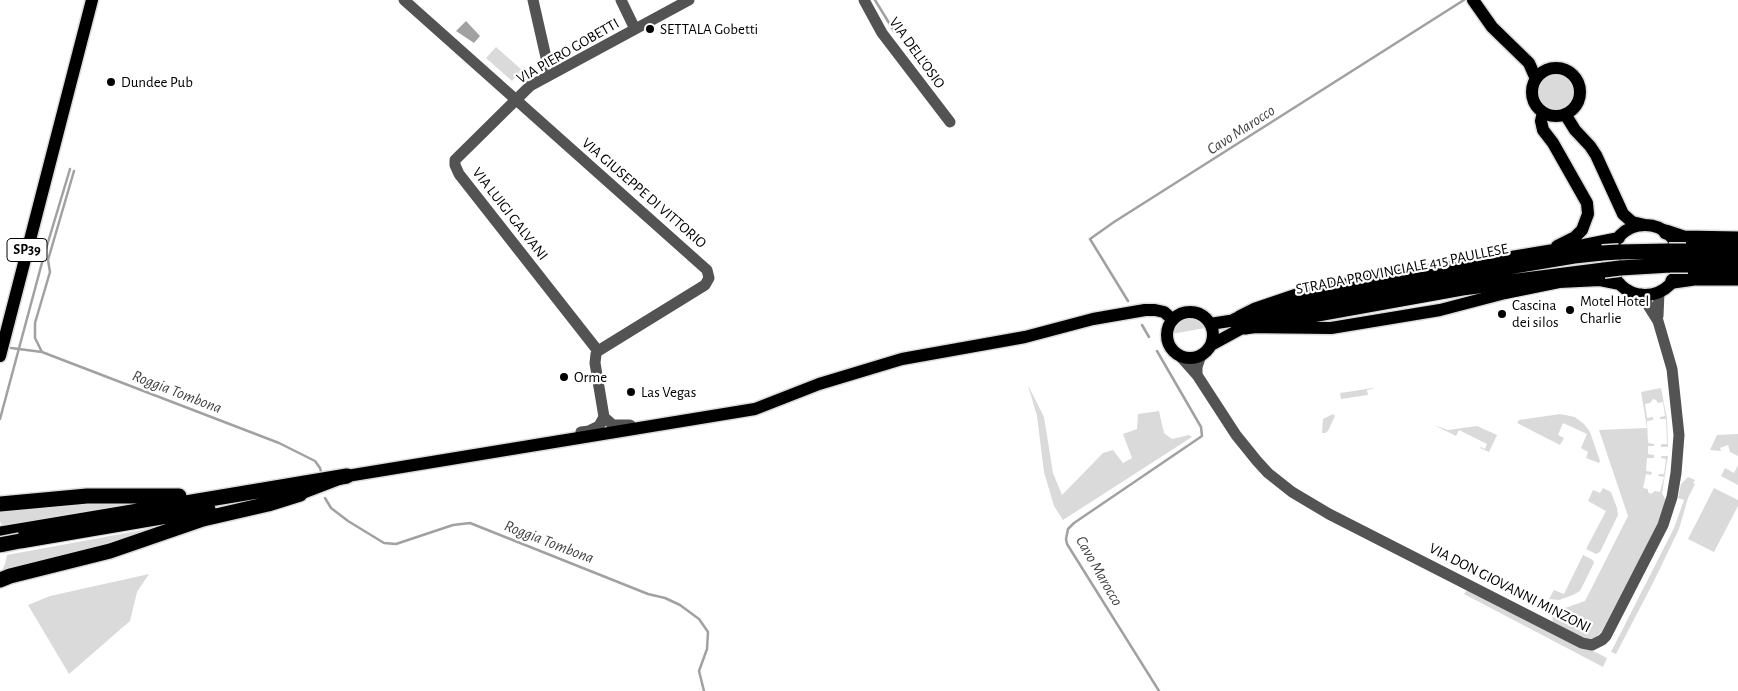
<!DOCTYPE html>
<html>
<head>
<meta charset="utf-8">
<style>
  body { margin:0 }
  canvas { display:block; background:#fff }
</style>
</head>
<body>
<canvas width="1738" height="691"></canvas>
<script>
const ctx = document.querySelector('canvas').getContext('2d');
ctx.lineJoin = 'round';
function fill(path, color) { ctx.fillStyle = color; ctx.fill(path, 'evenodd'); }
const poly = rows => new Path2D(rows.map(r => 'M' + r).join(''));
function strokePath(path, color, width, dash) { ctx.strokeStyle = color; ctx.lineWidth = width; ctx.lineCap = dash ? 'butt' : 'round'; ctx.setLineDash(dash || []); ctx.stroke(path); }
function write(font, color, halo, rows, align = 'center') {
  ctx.font = font + ' "Alegreya Sans",sans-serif'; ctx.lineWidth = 4.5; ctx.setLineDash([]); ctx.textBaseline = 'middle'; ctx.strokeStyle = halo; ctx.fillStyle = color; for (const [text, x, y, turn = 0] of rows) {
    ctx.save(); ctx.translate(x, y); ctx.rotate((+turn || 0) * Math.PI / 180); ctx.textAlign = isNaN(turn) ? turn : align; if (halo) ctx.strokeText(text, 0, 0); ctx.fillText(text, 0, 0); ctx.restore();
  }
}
fill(poly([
  [496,47,522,70,512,81,486,58],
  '1538 92a18 18 0 1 1 36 0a18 18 0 1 1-36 0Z',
  [1191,314,1196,316,1202,321,1205,328,1172,334,1171,327,1174,322,1183,316],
  [1028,385,1044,417,1053,473,1062,495,1103,453,1113,450,1123,463,1132,458,1123,434,1137,429,1138,414,1159,411,1164,433,1172,439,1189,435,1192,437,1063,520,1054,506,1044,472,1037,416],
  [1373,388,1373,389,1367,390,1368,395,1341,399,1340,393],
  [1661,388,1667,419,1668,447,1661,447,1661,444,1667,444,1666,419,1660,419,1660,417,1665,416,1663,402,1658,403,1656,400,1653,399,1650,403,1645,404,1647,418,1653,417,1653,420,1647,421,1648,443,1654,444,1654,446,1648,446,1648,454,1654,455,1654,458,1647,458,1646,471,1652,472,1651,475,1646,474,1643,488,1648,489,1648,492,1651,494,1655,491,1660,492,1664,477,1658,476,1659,474,1664,474,1666,459,1661,458,1661,456,1668,456,1662,493,1666,501,1660,519,1602,631,1596,637,1591,639,1581,637,1553,622,1552,616,1555,618,1562,609,1585,601,1628,516,1599,430,1647,428,1641,392],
  [1333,414,1335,416,1328,431,1325,433,1322,433,1323,419],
  [1560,414,1575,417,1584,424,1590,432,1600,461,1599,463,1586,458,1588,452,1581,448,1587,434,1563,423,1558,435,1564,438,1560,445,1517,423,1519,420],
  [1434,425,1448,430,1477,426,1497,435,1489,452,1480,448,1481,447,1485,449,1487,444,1459,430,1456,436],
  [1738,434,1738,456,1730,452,1728,445,1720,448,1721,451,1710,450,1717,435],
  [1738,465,1738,485,1721,476,1725,468,1734,473],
  [1688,477,1695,480,1693,483,1695,484,1688,498,1679,529,1653,583,1616,654,1611,652,1674,528,1684,500,1678,498,1681,484],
  [1603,488,1611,492,1617,508,1618,515,1600,552,1596,554,1586,549,1606,511,1588,501,1593,490,1600,493],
  [1714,488,1738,500,1738,506,1714,552,1688,539],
  [80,500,146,503,2,526,0,521,0,507],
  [175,524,140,537,1,573,5,564,7,555],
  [1583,555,1593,560,1594,563,1580,591,1573,595,1559,600,1549,599,1554,590,1564,594],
  [149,574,137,592,130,621,69,674,28,605,50,596],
  [1467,590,1481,594,1607,658,1603,667,1464,594]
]), '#dadada');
fill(poly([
  [466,21,480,36,474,43,456,31]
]), '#a1a1a1');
strokePath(poly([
  [875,0,894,31],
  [1128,301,1090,239,1114,222,1464,0],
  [1142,325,1149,337],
  [11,348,42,352,279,443,315,461,320,468,322,475],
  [1157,351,1201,427,1202,436,1074,523,1068,529,1066,539,1067,544,1159,691],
  [42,352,35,338,35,323,50,272,48,260,74,171],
  [0,419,43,259,70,169],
  [325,498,331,508,348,521,384,543,396,544,453,525,470,523,648,594,665,598,680,605,699,619,708,632,707,649,699,671,704,691]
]), '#a1a1a1', 2.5);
const major = poly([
  [1473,0,1492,27,1529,63,1536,79],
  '1532 92a24 24 0 1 1 48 0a24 24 0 1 1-48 0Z',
  [1543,112,1541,121,1543,130,1553,143,1587,203,1588,214,1582,230,1575,237,1557,246],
  [1565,114,1575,130,1590,146,1596,155,1623,214,1632,222,1645,225],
  '1610 260a35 35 0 1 1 70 0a35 35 0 1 1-70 0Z',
  '1167 335a23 23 0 1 1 46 0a23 23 0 1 1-46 0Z',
  [1210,324,1236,320,1240,316,1254,309,1307,291,1584,245,1619,238],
  [1211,345,1244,327,1331,328,1440,310,1505,293,1559,282,1600,280,1620,284],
  [0,356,92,0],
  [300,494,347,476,755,409,819,384,902,359,1025,337,1093,319,1145,310,1155,310,1164,312,1172,319]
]);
const highway = poly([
  [1666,232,1684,238,1738,239],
  [1686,251,1738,253],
  [1619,252,1669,251],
  [1688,265,1738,264],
  [1620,268,1670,265],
  [1673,281,1694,278,1738,278],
  [1236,320,1270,311,1443,278,1574,256,1602,253],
  [1245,327,1462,288,1604,270],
  [0,504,87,496,179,496],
  [0,534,347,476],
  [20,541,208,509],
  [0,580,10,576,110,551,203,519,268,504,300,494]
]);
strokePath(major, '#dbdbdb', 15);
strokePath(highway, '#dbdbdb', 18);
strokePath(poly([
  [404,0,707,270,709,278,705,285,598,351,596,354,595,363,604,417,613,425,630,425],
  [533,0,550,75],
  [621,0,635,29],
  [864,0,882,33,950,122],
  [1658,316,1659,292],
  [598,351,459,174,455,165,455,160,530,86,689,0],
  [1181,357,1197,375,1197,367,1201,355],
  [1197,375,1236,435,1257,461,1268,473,1292,492,1329,514,1582,643,1592,645,1602,640,1606,636,1663,525,1672,497,1676,473,1679,435,1672,369,1658,321,1641,294],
  [581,432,589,431,599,426,604,417]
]), '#535353', 11);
strokePath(major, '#000', 12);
strokePath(highway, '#000', 15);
const highwayBridge = poly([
  [1669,251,1686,251],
  [1602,253,1619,252],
  [1670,265,1688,265],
  [1604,270,1620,268],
  [0,545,20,541]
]);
strokePath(highwayBridge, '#dbdbdb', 18, []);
strokePath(highwayBridge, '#000', 15);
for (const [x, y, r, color] of [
  [650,29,5,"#000"],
  [111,82,5,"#000"],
  [1570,310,5,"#000"],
  [1502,314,5,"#000"],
  [564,377,5,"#000"],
  [631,392,5,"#000"]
]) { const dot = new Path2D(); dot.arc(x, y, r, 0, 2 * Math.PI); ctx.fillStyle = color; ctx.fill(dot); strokePath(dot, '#fff', 2); }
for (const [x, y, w] of [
  [27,250,40]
]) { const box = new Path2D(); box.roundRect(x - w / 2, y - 11.5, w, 23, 4); ctx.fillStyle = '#fff'; ctx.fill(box); strokePath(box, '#000', 1); }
write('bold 14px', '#000', null, [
  ["SP39",27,250]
]);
write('15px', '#000', '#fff', [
  ["SETTALA Gobetti",660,29],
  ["Dundee Pub",121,82],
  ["Motel Hotel",1580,301],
  ["Charlie",1580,318],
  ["Cascina",1512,305],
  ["dei silos",1512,322],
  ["Orme",574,377],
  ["Las Vegas",641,392]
], 'left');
write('15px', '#000', '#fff', [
  ["VIA PIERO GOBETTI",568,51,-30],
  ["VIA DELL'OSIO",917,53,54],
  ["VIA GIUSEPPE DI VITTORIO",644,193,41],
  ["VIA LUIGI GALVANI",510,214,52],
  ["STRADA PROVINCIALE 415 PAULLESE",1402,269,-11],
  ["VIA DON GIOVANNI MINZONI",1510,588,27]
]);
write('italic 16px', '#424242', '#fff', [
  ["Cavo Marocco",1241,130,-33],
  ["Roggia Tombona",177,392,21],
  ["Roggia Tombona",549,542,21],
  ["Cavo Marocco",1099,571,60]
]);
</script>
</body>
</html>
